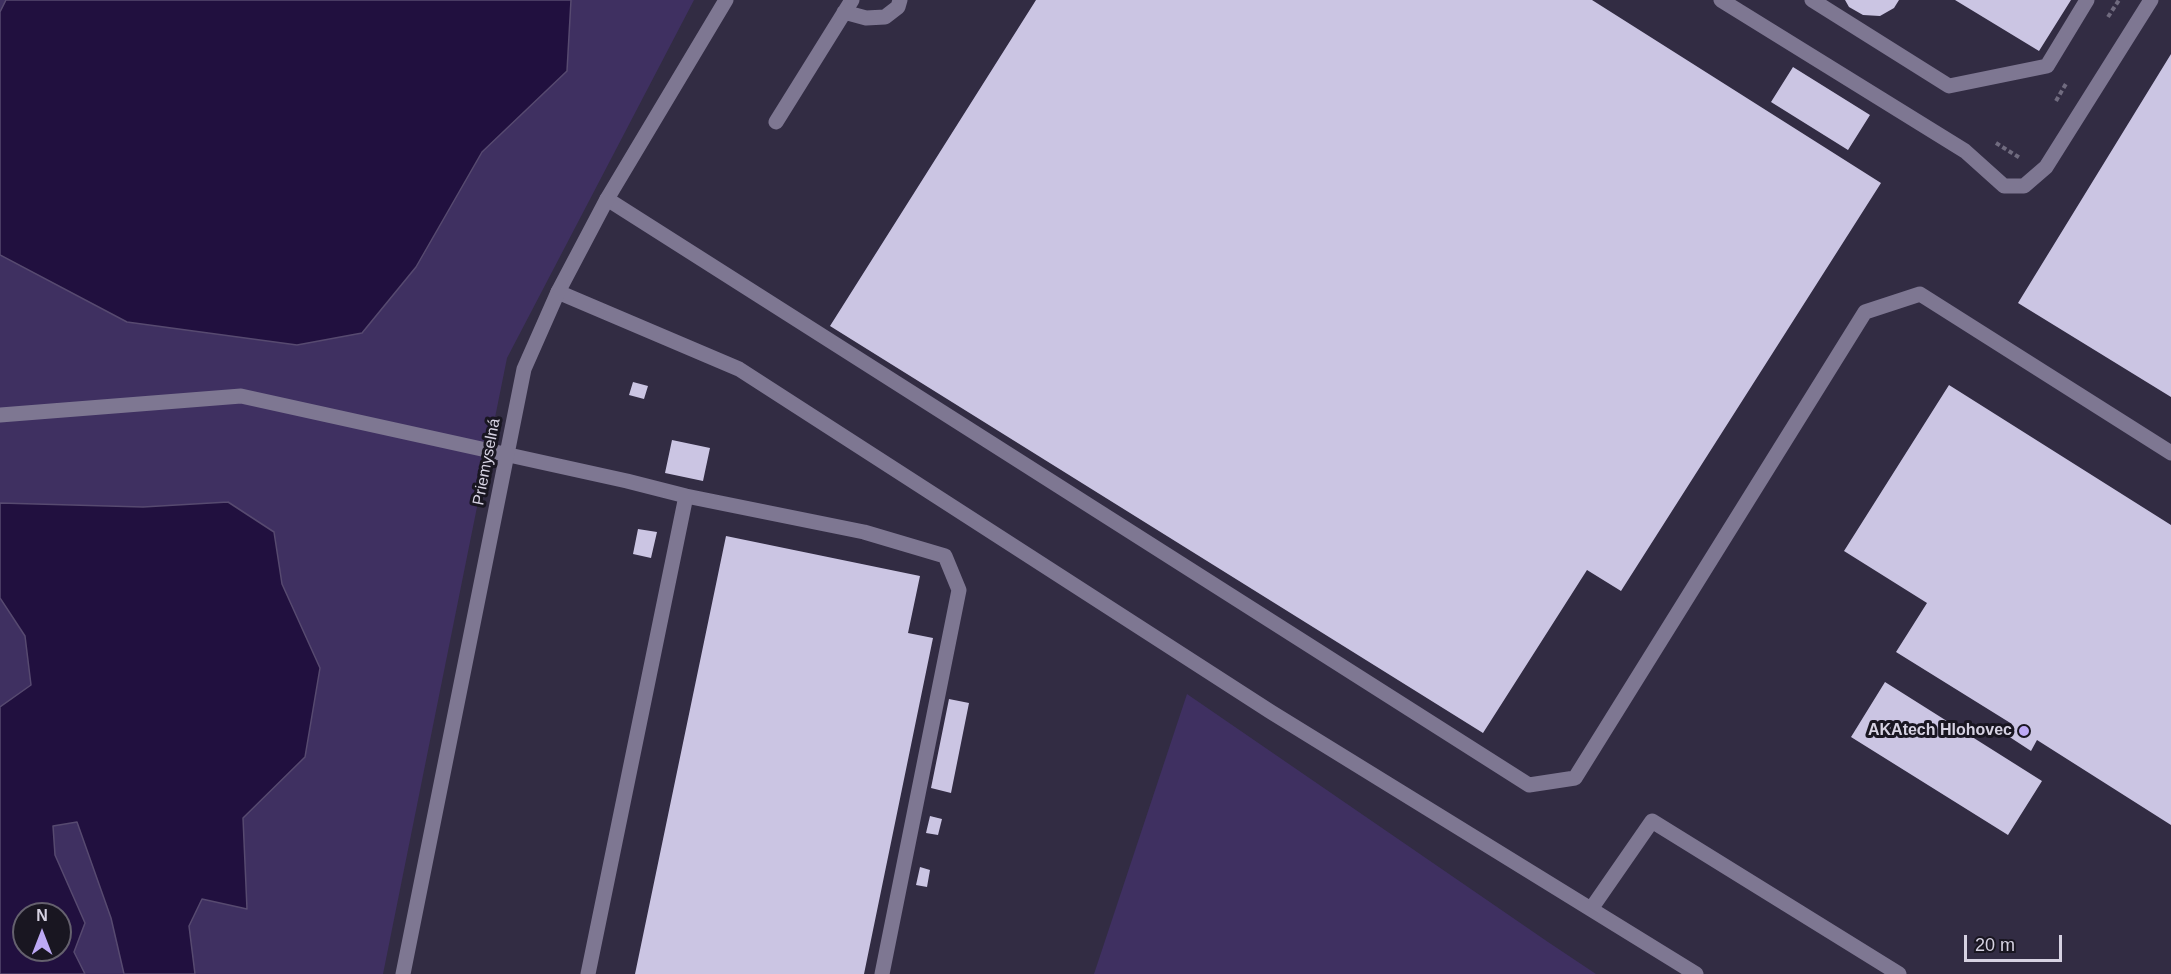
<!DOCTYPE html>
<html>
<head>
<meta charset="utf-8">
<style>
  body { margin:0 }
  #map { position:relative; width:2171px; height:974px; overflow:hidden; background:#322c43; font-family:Arial,sans-serif }
  canvas { display:block }
  .north { position:absolute; left:12px; top:902px; width:60px; height:60px; box-sizing:border-box; background:#191621; border:2px solid #65616e; border-radius:50%; rotate:0deg; font-size:16px; font-weight:700; line-height:24px; text-align:center; color:#d6d2e2 }
  .north::after { content:''; display:block; margin:auto; width:21px; height:27px; background:#bda9f5; clip-path:polygon(50% 0,100% 100%,50% 72%,0 100%) }
  .scale { position:absolute; left:1964px; top:935px; width:98px; height:27px; box-sizing:border-box; border:3px solid #d6d2e2; border-top:0; padding-left:8px; font-size:18px; line-height:21px; white-space:nowrap; color:#d6d2e2; -webkit-text-stroke:4px #191621; paint-order:stroke }
</style>
</head>
<body>
<div id="map">
<canvas width="2171" height="974"></canvas>
<div class="north">N</div>
<div class="scale">20 m</div>
</div>
<script>
const ctx = document.querySelector('canvas').getContext('2d');
ctx.lineJoin = 'round';
function fill(path, color) { ctx.fillStyle = color; ctx.fill(path, 'evenodd'); }
const poly = rows => new Path2D(rows.map(r => 'M' + r).join(''));
function strokePath(path, color, width, dash) { ctx.strokeStyle = color; ctx.lineWidth = width; ctx.lineCap = dash ? 'butt' : 'round'; ctx.setLineDash(dash || []); ctx.stroke(path); }
function write(font, color, halo, rows, align = 'center') {
  ctx.font = font + ' Arial,sans-serif'; ctx.lineWidth = 6; ctx.setLineDash([]); ctx.textBaseline = 'middle'; ctx.strokeStyle = halo; ctx.fillStyle = color; for (const [text, x, y, turn = 0] of rows) {
    ctx.save(); ctx.translate(x, y); ctx.rotate((+turn || 0) * Math.PI / 180); ctx.textAlign = isNaN(turn) ? turn : align; if (halo) ctx.strokeText(text, 0, 0); ctx.fillText(text, 0, 0); ctx.restore();
  }
}
fill(poly([
  [0,0,694,0,507,358,383,974,0,974],
  [24,914,60,914,60,950,24,950],
  [1187,694,1548,942,1596,974,1094,974]
]), '#3f3061');
const water = poly([
  [6,0,571,0,567,71,482,152,416,267,362,333,297,345,127,322,0,255,0,12,6,0],
  [228,502,274,532,282,584,320,668,305,757,243,818,247,909,202,899,189,926,195,974,124,974,111,918,77,822,53,826,55,855,85,923,74,952,85,974,0,974,0,707,31,685,25,636,0,598,0,503,143,507,228,502],
  [24,914,60,914,60,950,24,950,24,914]
]);
fill(water, '#21103f');
strokePath(water, '#574a70', 1.5);
fill(poly([
  [1036,0,1592,0,1881,183,1621,591,1587,570,1483,733,830,326],
  [1845,0,1899,0,1894,8,1880,16,1863,15,1849,7],
  [1955,0,2071,0,2039,51],
  [2171,54,2171,397,2018,303],
  [1793,67,1870,115,1848,150,1771,102],
  [633,382,648,386,644,399,629,395],
  [1949,385,2171,525,2171,825,2037,740,2031,751,2005,734,2012,724,1896,652,1927,603,1844,551],
  [672,440,710,448,703,481,665,473],
  [638,529,657,532,651,558,633,554],
  [726,536,920,576,908,633,933,638,864,974,635,974],
  [1885,682,2042,781,2008,835,1851,737],
  [949,699,969,703,951,793,931,788],
  [930,816,942,819,938,835,926,833],
  [920,867,930,870,927,887,916,885]
]), '#cbc5e3');
strokePath(poly([
  [2108,17,2119,0],
  [2056,101,2067,82],
  [1996,143,2020,158]
]), '#706b7f', 4, [4.5, 3]);
strokePath(poly([
  [1721,0,1965,151,2004,186,2024,186,2046,167,2151,0],
  [1812,0,1949,86,2047,66,2087,0],
  [844,12,866,18,885,17,898,7,900,0],
  [776,122,852,0],
  [607,199,1529,785,1575,778,1865,312,1920,294,2171,453],
  [558,292,739,369,1271,712,1696,974],
  [0,415,241,396,627,481,686,496,864,532,945,556,959,590,882,974],
  [1591,909,1652,821,1899,974],
  [588,974,686,496]
]), '#7e7792', 15);
strokePath(poly([
  [403,974,524,369,558,292,607,199,726,0]
]), '#7e7792', 15);
for (const [x, y, r, color] of [
  [2024,731,6,"#bda9f5"]
]) { const dot = new Path2D(); dot.arc(x, y, r, 0, 2 * Math.PI); ctx.fillStyle = color; ctx.fill(dot); strokePath(dot, '#191621', 2); }
write('16px', '#d6d2e2', '#191621', [
  ["Priemyselná",487,462,-79]
]);
write('bold 16px', '#d6d2e2', '#191621', [
  ["AKAtech Hlohovec",2012,731]
], 'right');
</script>
</body>
</html>
